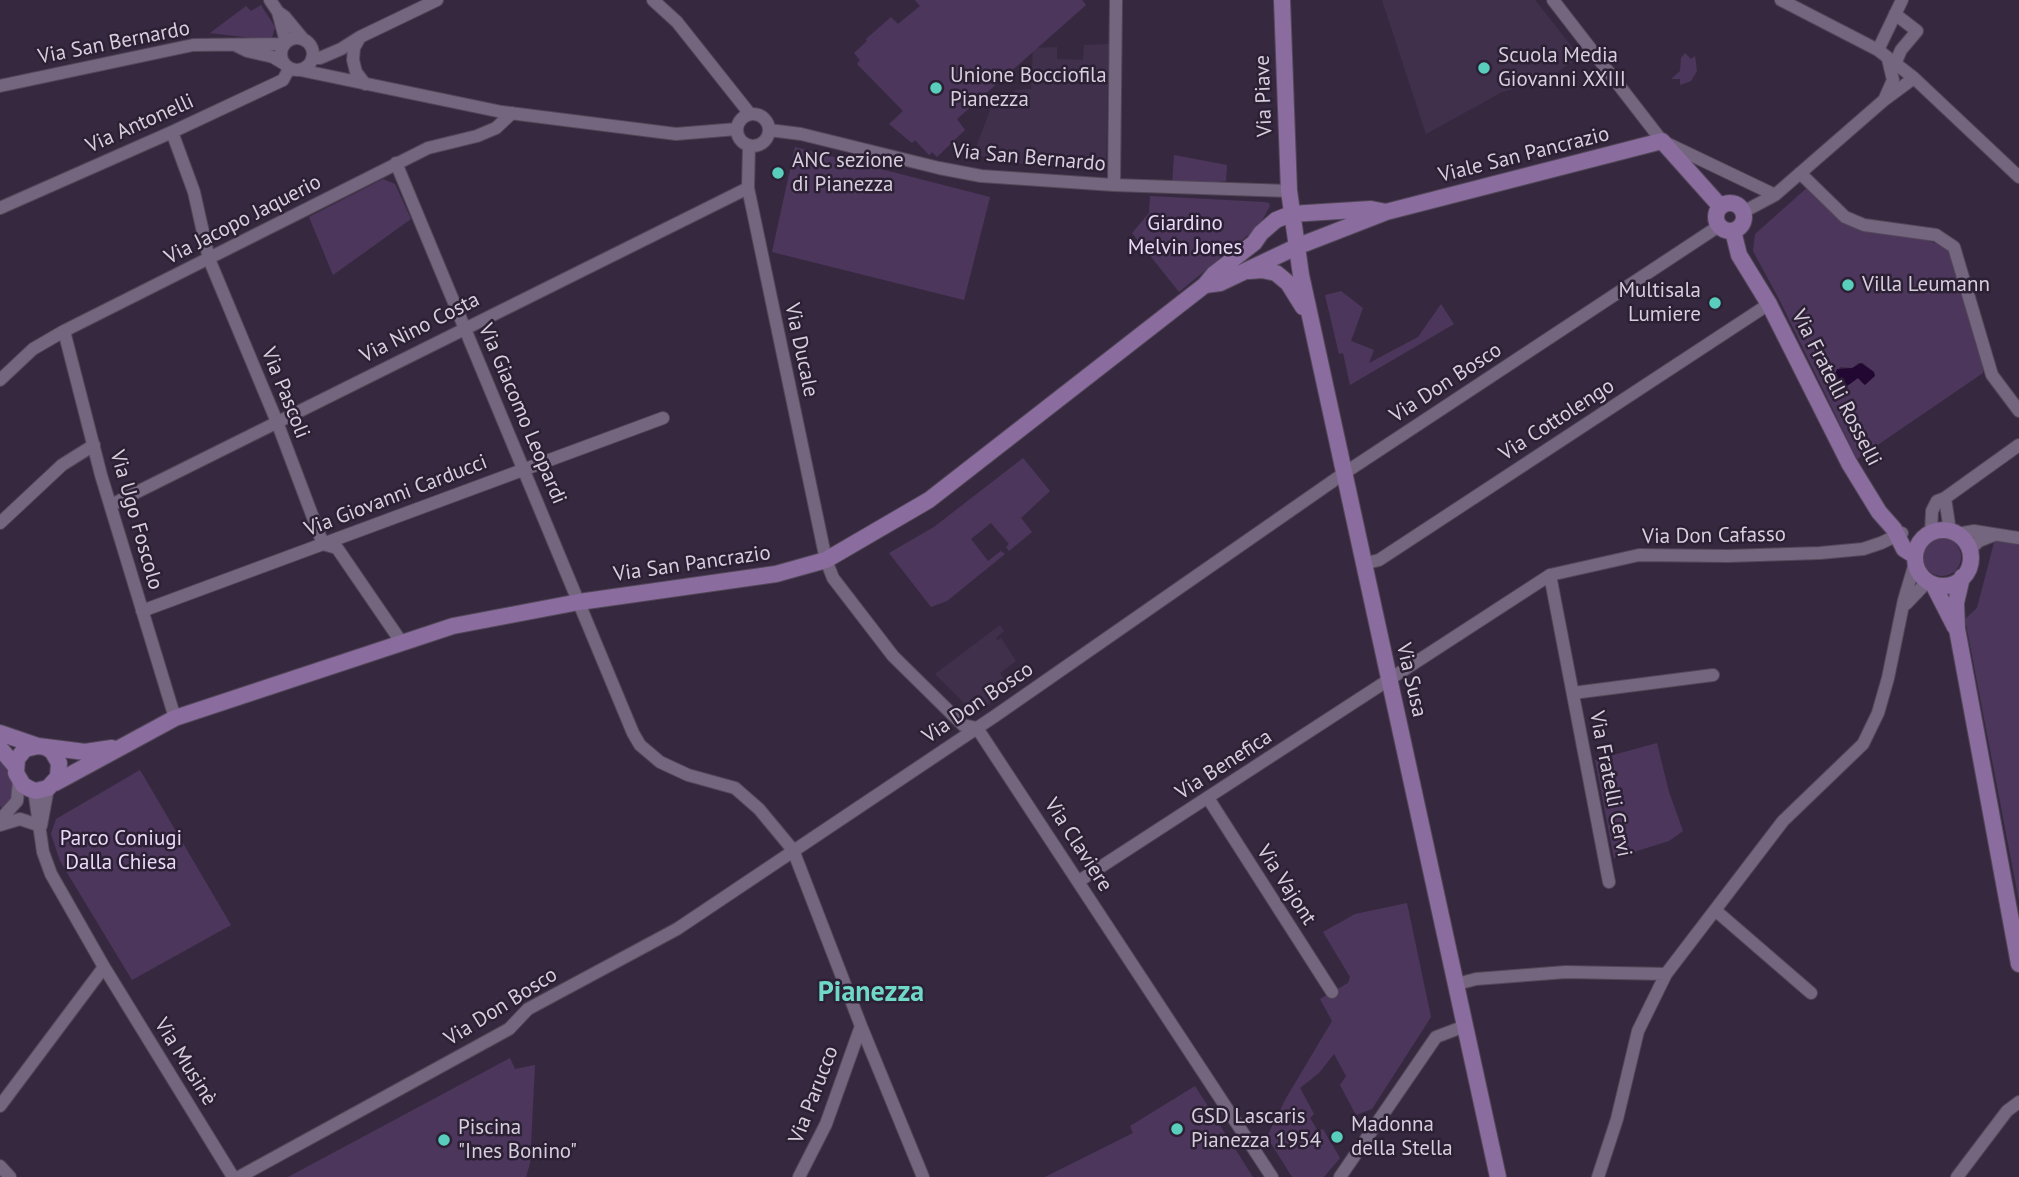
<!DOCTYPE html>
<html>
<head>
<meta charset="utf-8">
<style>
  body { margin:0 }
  canvas { display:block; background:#36293f }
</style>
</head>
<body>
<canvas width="2019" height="1177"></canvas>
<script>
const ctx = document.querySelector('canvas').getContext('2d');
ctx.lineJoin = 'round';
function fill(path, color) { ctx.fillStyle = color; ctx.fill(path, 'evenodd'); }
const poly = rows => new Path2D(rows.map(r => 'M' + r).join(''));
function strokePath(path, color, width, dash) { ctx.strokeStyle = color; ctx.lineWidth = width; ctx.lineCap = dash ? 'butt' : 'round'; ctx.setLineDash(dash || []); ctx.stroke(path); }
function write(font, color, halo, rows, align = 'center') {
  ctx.font = font + ' "PT Sans",sans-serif'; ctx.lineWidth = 5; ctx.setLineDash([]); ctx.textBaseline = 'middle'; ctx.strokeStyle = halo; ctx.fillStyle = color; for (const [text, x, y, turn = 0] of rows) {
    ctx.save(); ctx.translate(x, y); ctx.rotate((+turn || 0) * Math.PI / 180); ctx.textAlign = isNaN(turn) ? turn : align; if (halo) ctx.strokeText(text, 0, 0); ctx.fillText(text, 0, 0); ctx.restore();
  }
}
fill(poly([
  [1382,0,1535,0,1579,56,1547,80,1502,92,1426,134],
  [1109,44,1106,167,998,163,974,153,995,97,1009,102,1015,90,1031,89,1033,48,1057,47,1057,59,1083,60,1084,45],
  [1000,625,1004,631,997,637,996,641,1001,638,1016,661,1000,673,1010,689,975,714,935,674]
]), '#40304c');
fill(poly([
  [915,0,1082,0,1086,5,957,119,965,130,937,157,932,152,929,155,915,140,912,143,889,124,903,111,857,64,860,60,854,53,867,41,866,39,891,17,898,24,920,6],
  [261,5,275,27,272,38,268,40,210,33,246,6,251,11],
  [1685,53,1691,59,1695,56,1697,71,1691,81,1680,85,1680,79,1671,79,1680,71,1681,58],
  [795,147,990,197,964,300,772,252],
  [1174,155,1227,165,1226,181,1172,187],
  [383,179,395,184,411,219,333,275,309,217],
  [1809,186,1842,219,1922,238,1952,250,1983,357,1983,373,1857,459,1780,301,1753,251,1755,234],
  [1858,363,1863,363,1874,372,1874,376,1863,384,1858,378,1847,386,1838,388,1835,386,1834,379,1840,367,1853,368],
  [1150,196,1264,202,1269,203,1270,206,1259,226,1179,292,1132,233,1149,213],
  [1341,291,1363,308,1351,341,1374,350,1369,363,1418,337,1441,304,1454,324,1350,385,1343,353,1339,354,1325,295],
  [1023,458,1050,491,1021,518,1032,532,1009,551,1006,547,1009,544,991,523,971,539,988,561,1001,551,1005,554,947,601,931,607,889,553,934,527],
  '1923 557a19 19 0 1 1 38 0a19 19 0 1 1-38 0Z',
  [1995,539,2019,543,2019,901,1965,619,1977,608],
  [1657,743,1669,792,1683,831,1669,841,1614,858,1595,760],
  [0,748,19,780,6,813,0,806],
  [140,770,231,925,132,980,60,861,51,834,56,819],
  [1407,903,1431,1017,1372,1109,1356,1115,1340,1085,1346,1076,1334,1054,1319,1073,1300,1088,1314,1114,1310,1118,1318,1131,1323,1129,1340,1158,1324,1177,1292,1177,1267,1137,1285,1100,1332,1021,1320,999,1348,983,1350,977,1323,932,1355,914],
  [510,1058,515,1069,535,1065,530,1163,526,1177,288,1177],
  [1195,1086,1253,1177,1045,1177,1133,1133,1130,1126]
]), '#4d365c');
fill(poly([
  [1861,363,1874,372,1875,376,1865,385,1858,378,1847,386,1838,388,1835,386,1834,376,1837,369,1852,368]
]), '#230733');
const street = poly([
  [270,0,278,12,286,42],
  [653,0,677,22,750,114],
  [1553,0,1662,141,1775,195],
  [1781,0,1878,50,1914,78,2019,177],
  [278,12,285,17,304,40],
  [1895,14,1917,31,1901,50,1895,64],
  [360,37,354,48,353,60,356,72,365,84],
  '281 54a16 16 0 1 1 32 0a16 16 0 1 1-32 0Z',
  [237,46,247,51,273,57,283,63],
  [1878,50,1902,0],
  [312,58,320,58,341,49,360,37,437,0],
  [300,70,502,112,676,134,737,129],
  [0,86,193,45,285,44],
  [1885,98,1893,80,1888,59],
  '737 130a16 16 0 1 1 32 0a16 16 0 1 1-32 0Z',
  [769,130,801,134,939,168,981,176,1114,185,1289,191],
  [172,132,194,192,209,259,277,422,323,544,337,548,402,643],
  [749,146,748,188,826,560,833,578,893,656,963,725,977,728,1272,1177],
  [396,163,633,733,640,745,660,762,688,775,735,788,759,809,793,850,861,1026,923,1177],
  [1800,173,1845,217,1864,225,1936,235,1954,247,1992,375,2019,411],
  [1114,185,1116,0],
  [0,208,172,132,283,80,289,69],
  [1743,212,1775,195,1883,101,1914,78],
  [64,331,101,475,175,718],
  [0,380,33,349,64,331,428,148,477,136,496,128,512,113],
  [1945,498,1950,531],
  [111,505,748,188],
  [0,523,62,465,94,445],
  [1931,532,1932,511,1937,501,1945,498,2019,445],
  [1957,534,1974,531,2019,538],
  [1969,550,1979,541,1994,535],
  [1363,564,1379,560,1769,304],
  [1550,575,1609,882],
  [1906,604,1928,581],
  [142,611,663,418],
  [1573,693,1713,675],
  [34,790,43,852,51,874,104,967,233,1177],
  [1208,798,1332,992],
  [0,820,17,801,19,780],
  [0,825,20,819,38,825],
  [41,826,48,788],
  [1079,881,1550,575,1639,555,1728,556,1820,553,1863,549,1881,543,1902,533],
  [1715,910,1811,993],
  [1457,984,1476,979,1566,972,1666,974],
  [0,1106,104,967],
  [0,1166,10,1177],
  [239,1177,509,1029,528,1009,677,929,995,716,1343,474,1719,226],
  [799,1177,826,1124,861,1026],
  [1340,1177,1436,1037,1465,1026],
  [1598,1177,1617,1119,1638,1031,1666,974,1783,821,1863,744,1878,713,1888,678,1904,600,1915,563],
  [1957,1177,2007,1111,2019,1102]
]);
const secondary = poly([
  [1282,0,1289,191,1301,275,1498,1177],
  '1716 217a14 14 0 1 1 28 0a14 14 0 1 1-28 0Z',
  [1733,231,1739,255,1769,304,1849,463,1879,512,1894,529,1904,549,1915,556],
  [1249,271,1262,270,1276,273,1288,283,1303,307],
  [1205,285,1220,283,1296,247,1386,212,1662,141,1720,206],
  '1915 558a28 28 0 1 1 56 0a28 28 0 1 1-56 0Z',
  [1962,577,1956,603,1957,629,2019,964],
  [1933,584,1955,627],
  [0,733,38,746],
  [45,747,52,751,59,763,58,777,48,788,36,791,30,789,23,785,16,773,17,759,25,749,38,746,85,752,112,748],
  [0,748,15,766],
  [55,783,175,718,453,626,579,602,776,574,826,560,929,500,1205,285,1214,274,1254,243,1261,233,1276,220,1291,214,1371,209,1386,212]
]);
strokePath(street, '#524758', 14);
strokePath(secondary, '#524758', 18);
strokePath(street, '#74667e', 12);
strokePath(secondary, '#8a6c9e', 16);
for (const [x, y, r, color] of [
  [1484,68,7,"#5acebc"],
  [936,88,7,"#5acebc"],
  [778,173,7,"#5acebc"],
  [1848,285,7,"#5acebc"],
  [1715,303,7,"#5acebc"],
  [1177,1129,7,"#5acebc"],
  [1337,1137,7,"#5acebc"],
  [444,1140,7,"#5acebc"]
]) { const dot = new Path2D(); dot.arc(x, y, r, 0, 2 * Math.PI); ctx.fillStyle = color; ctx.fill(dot); strokePath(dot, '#2c2035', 2.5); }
write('21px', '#d6cedc', '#2c2035', [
  ["Via San Bernardo",114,43,-11],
  ["Via Piave",1264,96,-92],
  ["Via Antonelli",140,124,-24],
  ["Viale San Pancrazio",1524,155,-14],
  ["Via San Bernardo",1029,158,5],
  ["Via Jacopo Jaquerio",243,220,-27],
  ["Via Nino Costa",420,328,-27],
  ["Via Ducale",801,350,78],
  ["Via Don Bosco",1446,383,-33],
  ["Via Fratelli Rosselli",1836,388,63],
  ["Via Pascoli",285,393,68],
  ["Via Giacomo Leopardi",522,414,67],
  ["Via Cottolengo",1557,420,-33],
  ["Via Giovanni Carducci",396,496,-21],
  ["Via Ugo Foscolo",136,520,74],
  ["Via Don Cafasso",1714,536,-1],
  ["Via San Pancrazio",692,564,-8],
  ["Via Susa",1411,680,77],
  ["Via Don Bosco",978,703,-34],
  ["Via Benefica",1224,765,-33],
  ["Via Fratelli Cervi",1610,784,79],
  ["Via Claviere",1078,845,57],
  ["Via Vajont",1286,885,57],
  ["Via Don Bosco",501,1007,-32],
  ["Via Musinè",185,1062,58],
  ["Via Parucco",814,1095,-69]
]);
write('21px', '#d6cedc', '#2c2035', [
  ["Scuola Media",1498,56],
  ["Giovanni XXIII",1498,80],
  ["Unione Bocciofila",950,76],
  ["Pianezza",950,100],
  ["ANC sezione",792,161],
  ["di Pianezza",792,185],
  ["Villa Leumann",1862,285],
  ["Multisala",1701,291,"right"],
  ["Lumiere",1701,315,"right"],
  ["GSD Lascaris",1191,1117],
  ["Pianezza 1954",1191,1141],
  ["Madonna",1351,1125],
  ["della Stella",1351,1149],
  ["Piscina",458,1128],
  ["\"Ines Bonino\"",458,1152]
], 'left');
write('21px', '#ead9f8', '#2c2035', [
  ["Giardino",1185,224],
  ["Melvin Jones",1185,248],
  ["Parco Coniugi",121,839],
  ["Dalla Chiesa",121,863]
]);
write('bold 28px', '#70d8c7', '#2c2035', [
  ["Pianezza",871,993]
]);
</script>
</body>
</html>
